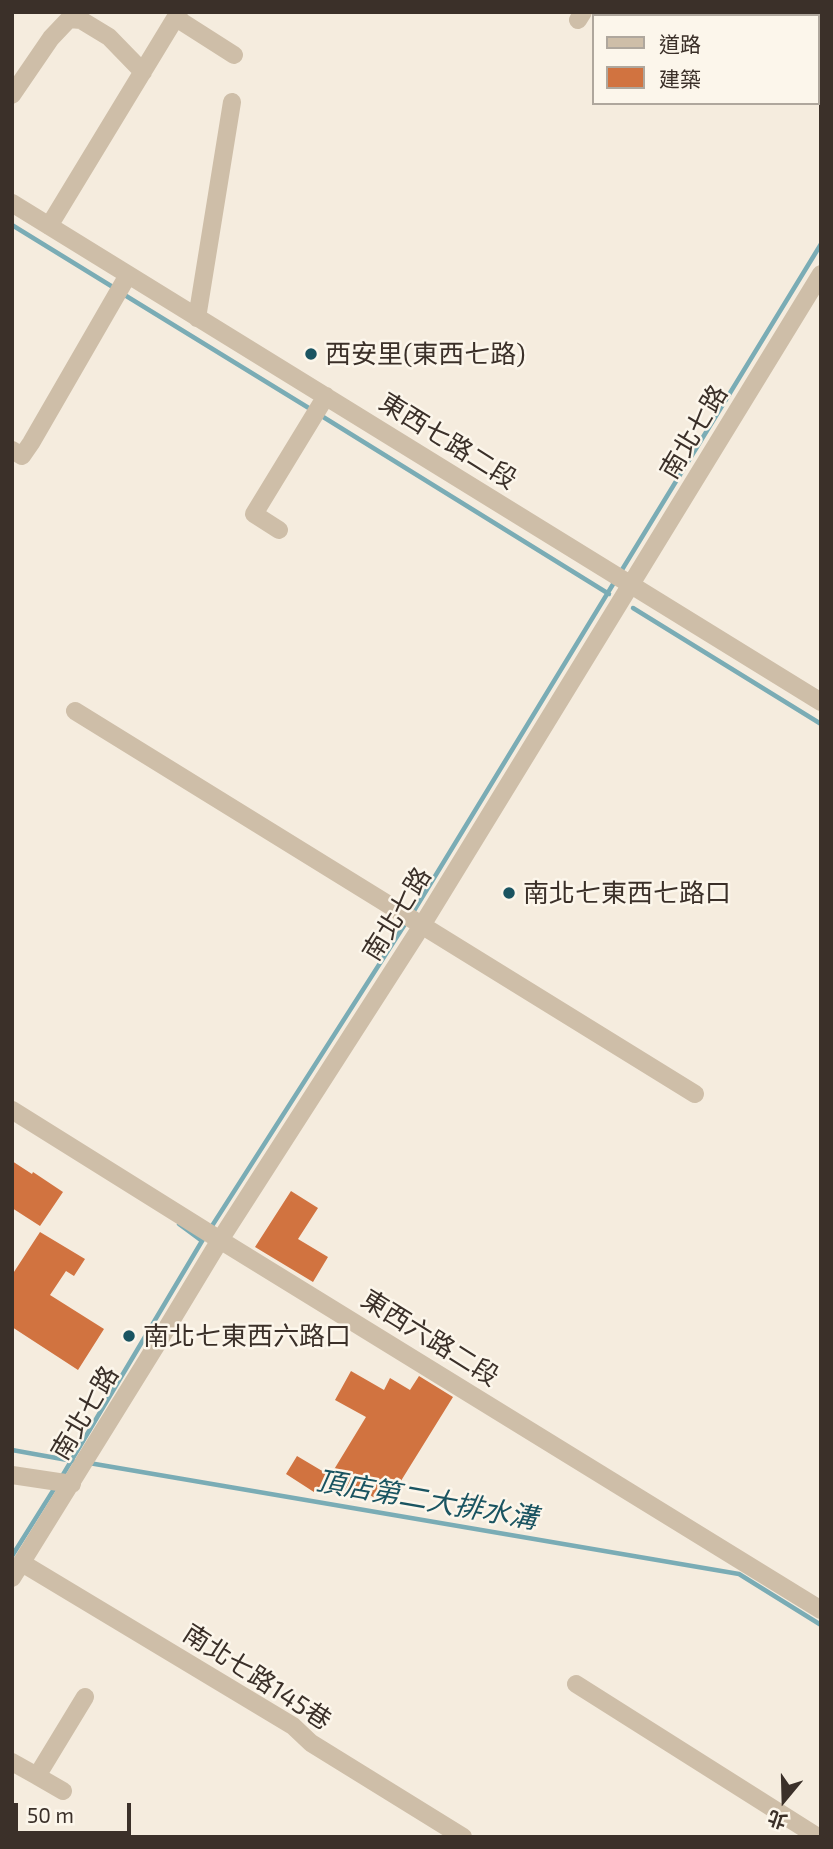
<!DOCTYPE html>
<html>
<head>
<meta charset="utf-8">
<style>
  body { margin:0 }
  #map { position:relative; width:833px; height:1849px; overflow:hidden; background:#f5ecde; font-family:"Exo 2","Noto Sans TC",sans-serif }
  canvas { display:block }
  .frame { position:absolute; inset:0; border:14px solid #3b3029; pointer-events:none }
  .legend { position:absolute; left:592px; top:14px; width:228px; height:91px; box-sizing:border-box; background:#fcf6eb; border:2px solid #afa79d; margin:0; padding:9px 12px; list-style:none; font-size:21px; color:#3b3029 }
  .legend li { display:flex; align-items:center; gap:14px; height:35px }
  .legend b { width:35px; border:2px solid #afa79d }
  .north { position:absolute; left:749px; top:1765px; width:70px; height:70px; -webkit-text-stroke:5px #fcf6eb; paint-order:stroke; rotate:199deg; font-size:19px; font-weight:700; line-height:28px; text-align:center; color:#3b3029 }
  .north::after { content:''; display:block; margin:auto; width:24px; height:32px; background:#3b3029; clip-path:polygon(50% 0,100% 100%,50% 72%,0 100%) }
  .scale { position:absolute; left:14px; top:1803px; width:117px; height:32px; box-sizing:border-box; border:4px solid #3b3029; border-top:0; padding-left:9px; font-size:21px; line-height:24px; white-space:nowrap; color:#3b3029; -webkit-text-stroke:5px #fcf6eb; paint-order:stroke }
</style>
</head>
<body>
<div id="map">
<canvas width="833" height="1849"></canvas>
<div class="frame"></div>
<ul class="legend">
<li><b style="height:9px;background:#cebea8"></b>道路</li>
<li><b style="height:19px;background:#d17340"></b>建築</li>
</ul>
<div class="north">北</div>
<div class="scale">50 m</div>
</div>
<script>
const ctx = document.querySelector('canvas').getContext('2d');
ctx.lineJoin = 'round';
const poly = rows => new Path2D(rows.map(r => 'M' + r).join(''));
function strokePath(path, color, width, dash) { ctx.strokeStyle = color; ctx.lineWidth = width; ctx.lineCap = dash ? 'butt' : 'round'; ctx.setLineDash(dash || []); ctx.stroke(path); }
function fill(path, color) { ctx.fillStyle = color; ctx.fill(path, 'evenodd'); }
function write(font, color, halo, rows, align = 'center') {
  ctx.font = font + ' "Exo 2","Noto Sans TC",sans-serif'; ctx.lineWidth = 5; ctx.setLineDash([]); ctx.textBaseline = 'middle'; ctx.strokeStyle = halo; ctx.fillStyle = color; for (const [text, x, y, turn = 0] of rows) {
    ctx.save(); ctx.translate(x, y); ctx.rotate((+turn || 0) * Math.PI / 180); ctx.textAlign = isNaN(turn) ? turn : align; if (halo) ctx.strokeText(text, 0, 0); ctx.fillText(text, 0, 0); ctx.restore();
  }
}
strokePath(poly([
  [12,225,116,289],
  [123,294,312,410],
  [320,415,609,594],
  [620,573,821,244],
  [633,608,821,724],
  [412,914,615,581],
  [179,1224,202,1241],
  [210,1229,407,921],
  [12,1450,73,1461],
  [89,1463,739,1574,821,1625],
  [61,1478,205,1236],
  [12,1556,56,1486]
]), '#7aacb5', 4.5);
fill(poly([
  [12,1161,32,1174,33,1172,63,1192,40,1226,12,1208],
  [291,1191,318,1208,298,1239,328,1257,313,1282,255,1247],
  [40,1232,85,1259,74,1276,66,1271,50,1295,104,1329,78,1370,12,1327,12,1275],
  [351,1371,384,1390,390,1378,410,1390,419,1376,453,1397,386,1505,352,1484,347,1493,327,1481,366,1417,335,1400],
  [297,1456,329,1475,317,1494,286,1474]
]), '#d17340');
strokePath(poly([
  [176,18,234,55],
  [578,20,583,12],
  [12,95,51,38,69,19,81,20,109,37,143,72],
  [12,203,821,702],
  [49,226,179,12],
  [197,318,232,102],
  [12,450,22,456,31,443,128,275],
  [279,530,254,514,326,396],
  [75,711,695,1094],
  [12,1110,220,1240,821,1610],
  [12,1475,72,1484],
  [22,1563,293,1726,311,1743,463,1837],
  [12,1578,162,1336,220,1240,421,927,821,274],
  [576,1684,818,1837],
  [12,1762,37,1776,85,1697],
  [37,1776,63,1791]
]), '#cebea8', 18);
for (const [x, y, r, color] of [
  [311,354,7,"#1a5461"],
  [509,893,7,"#1a5461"],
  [129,1336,7,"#1a5461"]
]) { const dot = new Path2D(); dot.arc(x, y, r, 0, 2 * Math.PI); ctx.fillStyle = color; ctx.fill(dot); strokePath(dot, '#fcf6eb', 2.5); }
write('26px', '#3b3029', '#fcf6eb', [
  ["西安里(東西七路)",325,354],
  ["南北七東西七路口",523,893],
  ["南北七東西六路口",143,1336]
], 'left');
write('26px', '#3b3029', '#fcf6eb', [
  ["南北七路",694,432,-59],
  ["東西七路二段",448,441,32],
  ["南北七路",397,914,-58],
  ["東西六路二段",430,1338,32],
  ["南北七路",85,1413,-59],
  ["南北七路145巷",257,1677,33]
]);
write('italic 28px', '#1a5461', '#fcf6eb', [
  ["頂店第二大排水溝",427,1500,10]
]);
</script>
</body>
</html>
